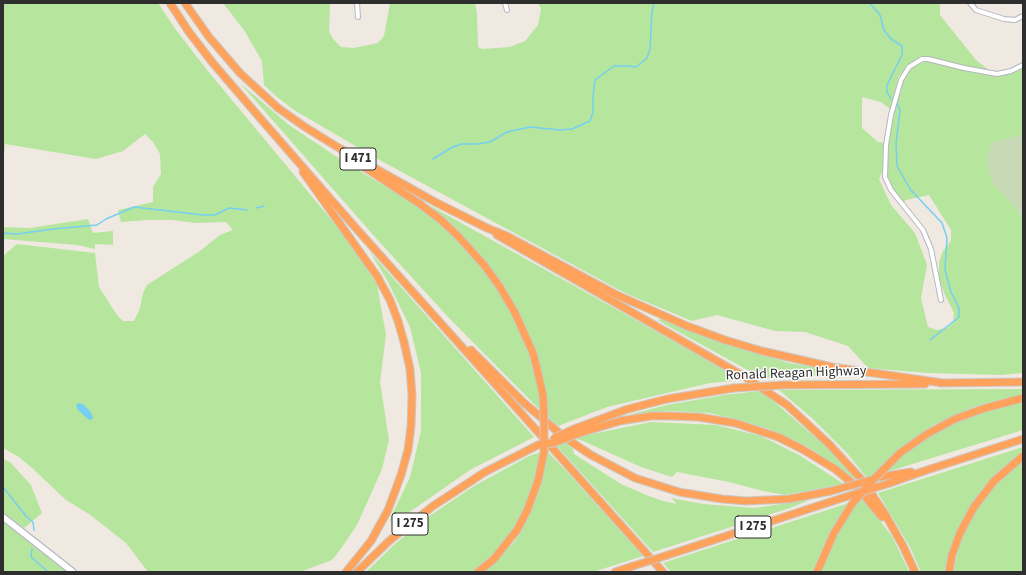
<!DOCTYPE html>
<html>
<head>
<meta charset="utf-8">
<style>
  body { margin:0 }
  #map { position:relative; width:1026px; height:575px; overflow:hidden; background:#efe9e1; font-family:"Source Sans 3",sans-serif }
  canvas { display:block }
  .frame { position:absolute; inset:0; border:4px solid #2e2e2e; pointer-events:none }
</style>
</head>
<body>
<div id="map">
<canvas width="1026" height="575"></canvas>
<div class="frame"></div>
</div>
<script>
const ctx = document.querySelector('canvas').getContext('2d');
ctx.lineJoin = 'round';
function fill(path, color) { ctx.fillStyle = color; ctx.fill(path, 'evenodd'); }
const poly = rows => new Path2D(rows.map(r => 'M' + r).join(''));
function strokePath(path, color, width, dash) { ctx.strokeStyle = color; ctx.lineWidth = width; ctx.lineCap = dash ? 'butt' : 'round'; ctx.setLineDash(dash || []); ctx.stroke(path); }
function write(font, color, halo, rows, align = 'center') {
  ctx.font = font + ' "Source Sans 3",sans-serif'; ctx.lineWidth = 3; ctx.setLineDash([]); ctx.textBaseline = 'middle'; ctx.strokeStyle = halo; ctx.fillStyle = color; for (const [text, x, y, turn = 0] of rows) {
    ctx.save(); ctx.translate(x, y); ctx.rotate((+turn || 0) * Math.PI / 180); ctx.textAlign = isNaN(turn) ? turn : align; if (halo) ctx.strokeText(text, 0, 0); ctx.fillText(text, 0, 0); ctx.restore();
  }
}
fill(poly([
  [3,3,158,3,176,30,207,70,353,246,377,285,386,335,380,382,389,440,382,469,357,525,340,550,332,560,300,572,148,572,126,543,89,514,66,500,32,468,19,457,3,448,3,256,17,244,95,253,99,287,117,315,123,321,134,321,140,308,143,293,147,285,200,251,220,235,233,230,226,222,196,223,172,220,147,220,121,222,118,210,153,202,153,187,161,174,160,154,153,142,145,134,123,151,96,159,5,144,3,165],
  [223,3,330,3,329,31,333,39,341,47,354,48,378,43,384,36,390,3,475,3,477,14,478,47,482,49,510,47,525,41,538,25,541,9,538,3,940,3,940,15,976,60,990,71,948,63,932,57,920,58,911,63,899,76,890,109,881,102,862,97,862,128,878,142,885,143,884,167,879,179,891,205,915,233,927,265,921,298,928,327,937,330,947,328,953,323,954,313,944,293,939,278,939,262,943,251,951,241,951,230,929,195,906,200,903,203,890,185,888,179,887,164,889,138,893,114,900,89,906,75,914,66,924,62,931,62,992,75,1005,75,1023,67,1023,134,1022,135,1016,208,1022,218,1023,238,1023,373,1001,375,927,373,868,368,848,346,805,332,775,331,717,315,692,321,625,293,376,158,294,110,277,97,264,85,262,61,244,30],
  [240,83,289,125,340,159,416,205,451,233,486,271,509,307,528,350,536,374,542,412,449,318,375,237],
  [427,204,634,319,742,380,710,383,607,407,558,426,549,418,544,384,537,353,520,315,502,282,481,256,457,229],
  [88,219,93,233,113,231,113,245,95,244,95,249,77,245,3,239,3,227,30,228],
  [370,252,534,437,470,470,398,520,390,521,391,517,410,477,421,431,421,373,410,327,387,280],
  [660,318,727,344,789,363,856,374,762,378,659,321],
  [1023,389,1023,394,976,406,934,425,898,449,871,477,867,478,847,453,813,419,779,390],
  [760,391,765,394,830,450,857,481,854,481,843,471,808,447,792,439,769,429,736,419,709,413,669,411,628,415,667,405,724,395],
  [1023,401,1023,430,883,473,923,439,971,416],
  [651,422,716,425,761,436,799,455,844,484,785,495,763,491,729,482,677,472,672,477,641,467,583,441,573,438],
  [564,442,573,449,574,454,621,484,646,495,663,501,677,504,671,498,703,504,754,508,810,500,790,508,653,552,556,445],
  [1023,447,1023,452,1000,470,978,495,962,521,949,554,946,572,921,572,910,547,878,493],
  [547,451,570,475,643,556,593,572,484,572,515,541,529,516,541,486],
  [541,452,535,482,525,509,504,543,477,569,472,572,366,572,395,544,431,515,474,486,529,456],
  [3,459,10,462,31,485,42,513,24,528,3,512],
  [1023,460,1023,572,953,572,960,542,977,508,989,492,1005,474],
  [859,499,861,499,872,510,893,538,909,572,820,572,836,535],
  [849,503,831,531,824,545,813,572,671,572,663,563],
  [3,522,49,558,67,572,3,572]
]), '#b6e59e');
fill(poly([
  [1023,134,1023,238,1022,218,1016,208,992,182,986,159,992,143]
]), '#c8d9b8');
fill(poly([
  [78,403,83,404,90,411,93,417,93,419,89,420,78,410,76,406]
]), '#75cff0');
strokePath(poly([
  [870,3,880,15,884,30,891,39,902,46,902,55,887,85,887,92,891,99],
  [897,103,900,110,896,143,897,166,910,189,942,223,947,238,945,270,951,292,959,308,959,317,930,340],
  [433,159,451,148,461,144,477,144,490,142,507,132,530,127,560,130,572,129,590,121,593,112,593,97,595,80,614,66,628,66,636,67,647,58,650,49,652,12,654,3],
  [256,208,264,206],
  [3,233,17,234,53,229,97,225,106,219,134,207,203,215,215,215,229,208,247,210],
  [3,487,26,516,33,522,34,530],
  [32,549,31,557,48,572]
]), '#75cff0', 1.5);
const street = poly([
  [357,3,358,17],
  [505,3,507,10],
  [970,3,976,10,1004,19,1015,20,1023,16],
  [941,300,931,249,923,230,891,190,885,177,886,145,891,115,901,80,909,67,922,59,928,59,964,68,997,74,1011,71,1023,65]
]);
const secondary = poly([
  [3,517,73,572]
]);
const highway = poly([
  [170,3,189,32,212,62,260,118,354,226,663,572],
  [185,3,209,37,240,73,278,108,305,127,339,148,435,202,487,228,507,236,617,295,687,326,725,340,762,351,832,367,943,383],
  [364,167,420,204,441,220,458,236,484,265,500,287,515,313,533,353,538,373],
  [303,172,377,276,390,300,398,321,404,342,410,369,412,395,411,426,408,450,401,475,388,510,382,521,371,541,346,572],
  [497,235,745,377,787,405,829,444,863,481,885,514,903,546,915,572],
  [471,350,523,402,564,437,591,455,635,478,679,492,722,499,746,501,789,499,831,491],
  [940,383,1023,382],
  [784,385,925,384],
  [574,429,625,410,647,404,667,399,734,388],
  [580,433,620,421,651,416,668,416,698,417,735,423,778,437,802,449,835,469,857,487,882,517],
  [900,453,927,434,955,419,982,409,1023,398],
  [880,477,911,472],
  [890,483,924,471,1023,439],
  [668,555,839,499],
  [357,572,389,541,433,506,485,472,538,445],
  [478,572,494,559,517,530,527,511,538,481],
  [615,572,630,567],
  [817,572,834,533],
  [949,572,952,555,960,533,974,507,994,481,1023,456]
]);
strokePath(street, '#b4b7c1', 6);
strokePath(secondary, '#b4b7c1', 8);
strokePath(highway, '#c9c9c9', 9);
strokePath(street, '#fff', 4);
strokePath(secondary, '#fff', 5.5);
strokePath(highway, '#ffa35c', 7);
const highwayBridge = poly([
  [538,373,543,395,544,416,544,452,538,481],
  [734,388,784,385],
  [554,438,574,429],
  [538,445,553,443,580,433],
  [831,491,871,480],
  [839,499,890,483],
  [834,533,852,504,870,483,900,453],
  [630,567,668,555]
]);
strokePath(highwayBridge, '#c9c9c9', 9, []);
strokePath(highwayBridge, '#ffa35c', 7);
for (const [x, y, w] of [
  [358,159,36],
  [410,524,36],
  [753,527,36]
]) { const box = new Path2D(); box.roundRect(x - w / 2, y - 11, w, 22, 3); ctx.fillStyle = '#fff'; ctx.fill(box); strokePath(box, '#2e2e2e', 1); }
write('bold 13px', '#2e2e2e', null, [
  ["I 471",358,159],
  ["I 275",410,524],
  ["I 275",753,527]
]);
write('14px', '#2e2e2e', '#fff', [
  ["Ronald Reagan Highway",796,374,-2]
]);
</script>
</body>
</html>
